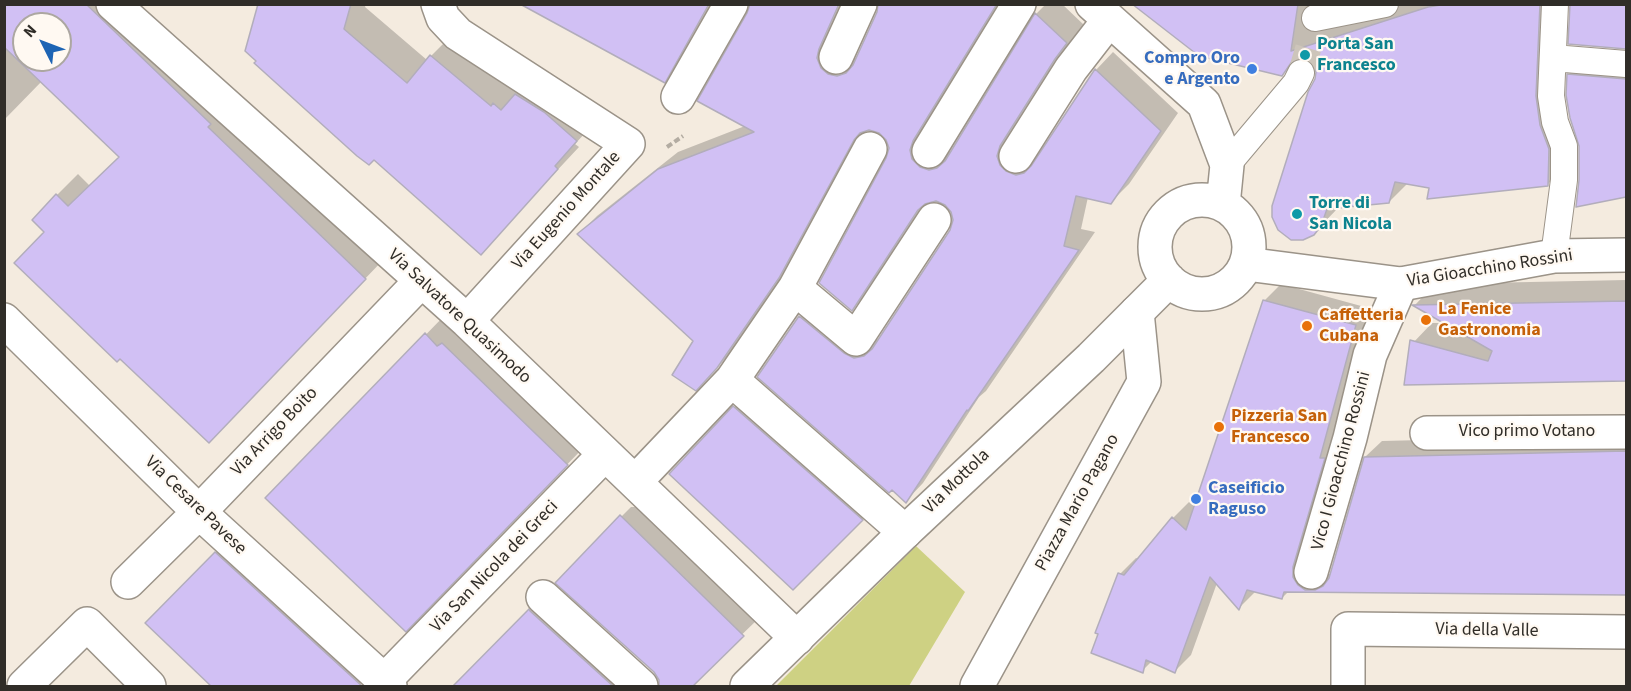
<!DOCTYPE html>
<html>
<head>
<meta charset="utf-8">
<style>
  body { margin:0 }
  #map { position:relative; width:1631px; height:691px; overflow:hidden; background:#f4ebdf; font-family:"Source Sans 3",sans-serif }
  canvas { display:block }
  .frame { position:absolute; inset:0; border:6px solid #302d28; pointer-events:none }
  .north { position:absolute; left:12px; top:12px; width:60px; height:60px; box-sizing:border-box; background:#fff9f2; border:2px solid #aca7a1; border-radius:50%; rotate:312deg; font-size:16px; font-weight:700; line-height:24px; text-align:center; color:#302d28 }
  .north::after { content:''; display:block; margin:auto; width:21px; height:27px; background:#1d64b4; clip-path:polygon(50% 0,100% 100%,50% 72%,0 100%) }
</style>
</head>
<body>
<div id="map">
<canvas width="1631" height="691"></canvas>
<div class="frame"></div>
<div class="north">N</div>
</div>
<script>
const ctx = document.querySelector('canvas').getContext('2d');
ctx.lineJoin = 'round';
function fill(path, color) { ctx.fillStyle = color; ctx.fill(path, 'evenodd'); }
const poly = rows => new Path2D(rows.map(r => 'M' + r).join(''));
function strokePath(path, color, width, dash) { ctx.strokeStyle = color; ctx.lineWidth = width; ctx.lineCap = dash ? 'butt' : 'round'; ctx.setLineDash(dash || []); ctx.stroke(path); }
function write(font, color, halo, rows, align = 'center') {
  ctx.font = font + ' "Source Sans 3",sans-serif'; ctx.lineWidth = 4.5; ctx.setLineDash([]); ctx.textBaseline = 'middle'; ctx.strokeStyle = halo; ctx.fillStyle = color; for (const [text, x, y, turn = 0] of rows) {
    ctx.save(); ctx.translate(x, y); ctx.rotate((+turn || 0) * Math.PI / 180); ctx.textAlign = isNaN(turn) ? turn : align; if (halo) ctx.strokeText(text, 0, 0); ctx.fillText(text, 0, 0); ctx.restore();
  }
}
fill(poly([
  [916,546,965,592,909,686,776,686]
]), '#ced183');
fill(poly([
  [4,4,130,4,386,257,230,419,57,195,78,174,90,186,120,156,42,81,4,120],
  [24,24,60,24,60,60,24,60],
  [260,4,366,4,365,7,427,60,453,34,598,119,575,144,579,147,480,253],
  [523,4,716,4,682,63,664,81],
  [751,4,848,4,846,56,856,58,879,12,880,4,1002,4,938,150,948,152,953,151,1036,14,1046,4,1062,4,1084,25,1018,127,1035,157,1040,156,1096,70,1113,52,1178,113,1129,184,1111,202,1088,197,1081,229,1095,232,986,391,979,397,923,483,906,501,759,377,800,317,818,299,873,340,880,339,951,231,954,221,952,210,945,203,936,200,929,201,870,291,852,309,890,148,888,139,880,131,866,130,797,259,735,348,714,371,695,341,579,234,597,216,678,152,745,126,749,14],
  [1135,4,1558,4,1567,165,1547,185,1430,187,1408,183,1389,202,1339,207,1313,234,1317,73,1315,64,1308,58,1299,57,1282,74],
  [1626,4,1626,48,1570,43,1571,5],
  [1588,56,1626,59,1626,195,1577,205,1581,180,1581,146,1568,75],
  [1626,280,1626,380,1406,383,1411,345,1432,323,1446,323,1415,305,1435,284],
  [1281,284,1372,309,1336,442,1322,574,1331,574,1365,457,1382,441,1626,435,1626,593,1289,591,1282,598,1255,592,1239,608,1217,583,1191,655,1175,671,1152,661,1142,671,1120,574,1136,558,1139,559,1173,518,1189,502,1195,507,1264,301],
  [445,315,586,445,425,611,267,498],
  [750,391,878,503,793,588,671,473],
  [631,507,644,507,759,618,689,686,660,679,615,523],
  [237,531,381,662,358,686,147,623],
  [546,594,650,686,464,686,459,681]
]), '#0003');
const building = poly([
  [4,4,86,4,211,124,208,127,366,279,209,443,120,359,117,362,14,263,44,232,32,220,56,194,68,206,119,157,4,47,4,4],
  [24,24,60,24,60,60,24,60,24,24],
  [258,4,351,4,344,29,407,83,430,55,491,106,493,103,501,110,515,94,544,112,577,141,555,166,558,169,481,255,374,160,369,165,357,156,254,63,256,61,245,51,258,4],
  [520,4,709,4,665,83,520,4],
  [750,4,839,4,819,49,817,58,821,68,828,74,837,76,846,73,853,65,877,12,878,4,997,4,913,141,910,150,912,159,920,167,929,170,937,168,945,161,1035,13,1067,43,1055,59,1000,146,997,156,1000,165,1006,171,1016,175,1024,173,1031,166,1095,69,1161,131,1111,204,1076,196,1064,246,1079,250,968,411,967,410,906,503,892,490,889,493,757,377,799,316,844,353,854,358,864,356,872,349,950,230,953,220,951,212,945,205,936,201,925,204,918,210,852,311,819,283,886,158,889,148,886,140,879,133,869,130,860,133,854,140,779,278,717,368,696,391,672,375,693,341,577,234,658,169,754,132,697,101,747,13,750,4],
  [1132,4,1298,4,1291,51,1428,7,1447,4,1540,4,1536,96,1540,125,1549,149,1548,186,1427,199,1429,188,1395,182,1389,203,1327,209,1321,226,1314,235,1303,240,1291,240,1278,230,1272,217,1272,206,1308,92,1315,79,1316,72,1313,64,1307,59,1301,58,1293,60,1282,76,1199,56,1132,4],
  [1570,4,1626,4,1626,49,1568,44,1570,4],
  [1567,74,1626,79,1626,197,1576,207,1579,180,1579,146,1570,118,1566,95,1567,74],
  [1263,300,1356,325,1320,458,1325,458,1293,567,1293,577,1298,585,1305,590,1315,590,1323,586,1329,578,1364,457,1626,451,1626,595,1284,592,1282,599,1247,590,1239,610,1210,577,1175,673,1146,660,1143,673,1091,653,1098,634,1095,633,1118,573,1124,575,1172,517,1186,530,1263,300],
  [1626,301,1626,381,1404,385,1410,340,1488,361,1492,351,1412,305,1626,301],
  [425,333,437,346,442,343,568,465,406,632,265,498,425,333],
  [733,406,863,520,793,590,669,474,733,406],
  [620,515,744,636,692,687,659,687,659,680,654,672,555,583,620,515],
  [215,552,363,687,212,687,145,623,215,552],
  [529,609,530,611,614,687,452,687,529,609]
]);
fill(building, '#d1c0f4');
strokePath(building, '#b2adbb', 1.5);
strokePath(poly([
  [1301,73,1311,39]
]), '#cdc5ba', 26, [26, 13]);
const pedestrian = poly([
  [1315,18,1385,4],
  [1553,58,1626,64],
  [1227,165,1296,83,1301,73],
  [1554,256,1564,180,1564,146,1555,122,1551,96,1555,4]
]);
const minor = poly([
  [113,4,467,321,797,638],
  [438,4,443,18,458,34,628,144,467,321],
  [836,57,860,4],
  [678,97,731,4],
  [929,151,1019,4],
  [1016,156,1071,69,1109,20],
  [795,288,856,339,934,220],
  [4,320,199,512,390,686],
  [732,380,905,532],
  [1427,433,1626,432],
  [635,482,732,380,795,288,870,149],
  [1311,572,1350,438,1370,355,1401,284],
  [128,582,199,512,421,281],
  [543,597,641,686],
  [384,681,605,454],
  [24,686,87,624,149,686],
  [977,686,1144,382,1137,312],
  [1348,686,1348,629,1626,632]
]);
const tertiary = poly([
  [1092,4,1204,104,1227,165,1223,205],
  '1155 247a47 47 0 1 1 94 0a47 47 0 1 1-94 0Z',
  [1246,264,1401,284,1554,256,1626,255],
  [747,686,905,532,1091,358,1169,280]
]);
strokePath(pedestrian, '#9b9388', 28);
strokePath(minor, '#9b9388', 36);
strokePath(tertiary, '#9b9388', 36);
strokePath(poly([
  [667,147,683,136]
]), '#b3aca2', 4, [6, 3]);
strokePath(pedestrian, '#fff', 26);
strokePath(minor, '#fff', 33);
strokePath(tertiary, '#fff', 33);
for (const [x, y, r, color] of [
  [1305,55,6,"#0f9aa8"],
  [1252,69,6,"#3f7fe0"],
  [1297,214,6,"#0f9aa8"],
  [1426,320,6,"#e8710a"],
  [1307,326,6,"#e8710a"],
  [1219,427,6,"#e8710a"],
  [1196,499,6,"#3f7fe0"]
]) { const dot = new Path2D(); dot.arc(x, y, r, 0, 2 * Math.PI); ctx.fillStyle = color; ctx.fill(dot); strokePath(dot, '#fff9f2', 2); }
write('bold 18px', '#0d838f', '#fff9f2', [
  ["Porta San",1317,45],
  ["Francesco",1317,66],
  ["Torre di",1309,204],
  ["San Nicola",1309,225]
], 'left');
write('bold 18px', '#366cbe', '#fff9f2', [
  ["Compro Oro",1240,59],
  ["e Argento",1240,80],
  ["Caseificio",1208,489,"left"],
  ["Raguso",1208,510,"left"]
], 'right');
write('18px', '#302d28', '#fff9f2', [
  ["Via Eugenio Montale",567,211,-48],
  ["Via Gioacchino Rossini",1490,269,-9],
  ["Via Salvatore Quasimodo",459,317,43],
  ["Via Arrigo Boito",275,432,-46],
  ["Vico primo Votano",1527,432],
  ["Vico I Gioacchino Rossini",1342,461,-75],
  ["Via Mottola",957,482,-44],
  ["Piazza Mario Pagano",1078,503,-61],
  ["Via Cesare Pavese",195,506,44],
  ["Via San Nicola dei Greci",495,567,-46],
  ["Via della Valle",1487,631,1]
]);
write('bold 18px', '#c56008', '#fff9f2', [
  ["La Fenice",1438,310],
  ["Gastronomia",1438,331],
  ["Caffetteria",1319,316],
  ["Cubana",1319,337],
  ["Pizzeria San",1231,417],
  ["Francesco",1231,438]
], 'left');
</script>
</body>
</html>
